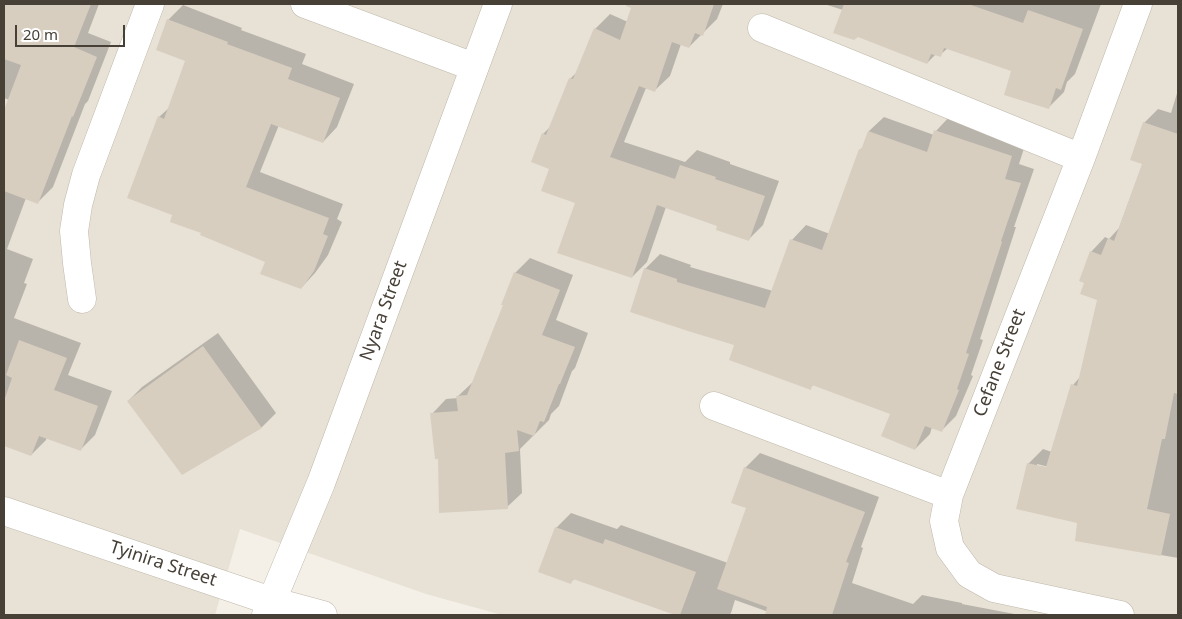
<!DOCTYPE html>
<html>
<head>
<meta charset="utf-8">
<style>
  body { margin:0 }
  #map { position:relative; width:1182px; height:619px; overflow:hidden; background:#f4f0e8; font-family:"Noto Sans",sans-serif }
  canvas { display:block }
  .frame { position:absolute; inset:0; border:5px solid #474037; pointer-events:none }
  .scale { position:absolute; left:15px; top:25px; width:110px; height:22px; box-sizing:border-box; border:2px solid #474037; border-top:0; padding-left:6px; font-size:15px; line-height:18px; white-space:nowrap; color:#474037; -webkit-text-stroke:4px #fff; paint-order:stroke }
</style>
</head>
<body>
<div id="map">
<canvas width="1182" height="619"></canvas>
<div class="frame"></div>
<div class="scale">20 m</div>
</div>
<script>
const ctx = document.querySelector('canvas').getContext('2d');
ctx.lineJoin = 'round';
function fill(path, color) { ctx.fillStyle = color; ctx.fill(path, 'evenodd'); }
const poly = rows => new Path2D(rows.map(r => 'M' + r).join(''));
function strokePath(path, color, width, dash) { ctx.strokeStyle = color; ctx.lineWidth = width; ctx.lineCap = dash ? 'butt' : 'round'; ctx.setLineDash(dash || []); ctx.stroke(path); }
function write(font, color, halo, rows, align = 'center') {
  ctx.font = font + ' "Noto Sans",sans-serif'; ctx.lineWidth = 4.5; ctx.setLineDash([]); ctx.textBaseline = 'middle'; ctx.strokeStyle = halo; ctx.fillStyle = color; for (const [text, x, y, turn = 0] of rows) {
    ctx.save(); ctx.translate(x, y); ctx.rotate((+turn || 0) * Math.PI / 180); ctx.textAlign = isNaN(turn) ? turn : align; if (halo) ctx.strokeText(text, 0, 0); ctx.fillText(text, 0, 0); ctx.restore();
  }
}
fill(poly([
  [4,4,1178,4,1178,615,502,615,426,594,240,529,215,615,4,615]
]), '#e8e2d6');
fill(poly([
  [4,4,99,4,88,33,111,42,88,101,85,104,53,187,38,202,26,198,7,249,33,259,24,283,27,284,14,318,81,343,68,375,112,391,95,435,80,450,47,437,46,440,31,455,4,445,4,134,7,127,4,125,4,114,9,100,4,98],
  [634,4,723,4,717,19,689,47,681,44,670,76,654,91,646,88,624,142,685,162,697,150,730,162,730,164,779,181,763,225,748,240,719,226,666,207,647,262,632,277,551,168,543,134,551,126,570,79,578,71,595,29,610,14,628,22],
  [824,4,1101,4,1075,74,1067,82,1064,92,1049,107,1012,70,948,48,940,55,936,54,927,63,843,10],
  [183,5,242,28,241,30,306,54,302,64,354,84,337,127,323,142,279,125,260,172,343,204,337,219,342,222,328,255,315,273,301,288,266,261,174,214,159,117,170,107,187,60,168,20],
  [1178,90,1178,558,1076,540,1079,522,1028,464,1043,449,1052,452,1073,385,1080,377,1098,299,1091,252,1105,237,1109,239,1119,228,1143,163,1144,123,1158,109,1171,113],
  [1037,464,1053,468,1037,466],
  [950,116,1026,142,1019,164,1034,169,1014,227,1016,227,980,339,983,340,971,375,973,376,956,416,941,431,932,427,930,434,915,449,892,413,814,384,810,388,736,344,645,269,660,254,691,265,690,267,773,291,792,240,806,225,830,234,860,150,863,147,869,131,884,117,934,135,936,131],
  [530,258,573,275,556,320,588,333,575,368,572,371,559,406,551,414,549,420,520,449,522,493,507,507,439,457,432,414,446,399,458,398,457,397,473,382,505,305,515,273],
  [218,333,276,413,262,427,182,473,128,401,142,387],
  [760,453,879,497,861,547,863,548,852,583,913,604,922,595,962,603,962,604,1020,615,777,615,735,600,731,613,729,615,680,615,575,578,571,582,556,528,571,513,617,529,621,525,728,563,748,507,745,468]
]), '#0003');
fill(poly([
  [4,4,91,4,74,47,97,57,73,117,72,116,38,204,4,191,4,110,21,65,4,59],
  [626,4,714,4,703,36,695,33,689,48,672,42,655,92,639,86,610,157,675,179,680,165,716,177,715,179,765,196,749,241,716,230,717,226,657,205,632,278,557,253,575,203,541,191,549,169,531,162,542,133,546,135,569,78,573,79,594,28,620,40,631,8,626,6],
  [844,4,968,4,1023,23,1028,10,1083,29,1061,90,1056,88,1049,109,1004,95,1011,71,944,48,941,57,931,54,927,64,858,37,854,40,833,33],
  [167,19,228,42,227,44,292,68,288,79,340,98,323,143,271,124,246,187,329,218,323,234,328,236,314,271,301,289,260,274,265,262,200,235,201,233,170,222,172,215,127,198,158,116,164,119,185,61,156,50],
  [1143,122,1178,134,1178,394,1174,393,1165,439,1162,439,1147,509,1170,514,1161,556,1075,541,1077,523,1016,509,1027,463,1046,467,1071,384,1077,386,1097,300,1080,294,1084,283,1079,281,1090,251,1101,255,1108,238,1114,241,1142,164,1130,160],
  [934,130,1012,156,1005,179,1021,183,1001,241,1002,242,966,353,969,354,957,389,959,390,942,432,925,426,915,450,881,436,890,414,812,385,811,390,729,360,734,345,691,332,630,312,644,268,677,279,677,282,765,308,790,239,822,250,859,149,861,150,868,131,927,152],
  [514,272,560,290,542,335,575,347,560,384,559,384,544,422,540,421,534,436,517,430,519,451,505,453,508,509,439,513,438,459,435,459,430,413,458,411,456,396,467,395,503,305,501,305],
  [19,340,67,358,54,390,98,406,81,451,39,436,31,456,4,446,4,401,12,378,6,375],
  [203,346,262,428,182,475,127,401],
  [744,467,865,512,846,562,849,563,832,615,765,615,767,607,717,589,746,508,731,503],
  [555,527,603,544,605,539,696,572,680,615,675,615,573,579,571,584,538,572]
]), '#d8cec0');
const minor = poly([
  [305,4,474,67],
  [762,28,1081,158],
  [82,299,77,263,74,231,78,205,86,175,150,4],
  [714,406,949,495],
  [4,511,271,601,323,615],
  [266,615,321,483,498,4],
  [1120,615,994,588,969,574,950,548,944,521,949,495,1081,158,1138,4]
]);
strokePath(minor, '#bfb8aa', 29);
strokePath(minor, '#fff', 28);
write('18px', '#474037', '#fff', [
  ["Nyara Street",384,311,-70],
  ["Cefane Street",1000,363,-69],
  ["Tyinira Street",163,564,18]
]);
</script>
</body>
</html>
